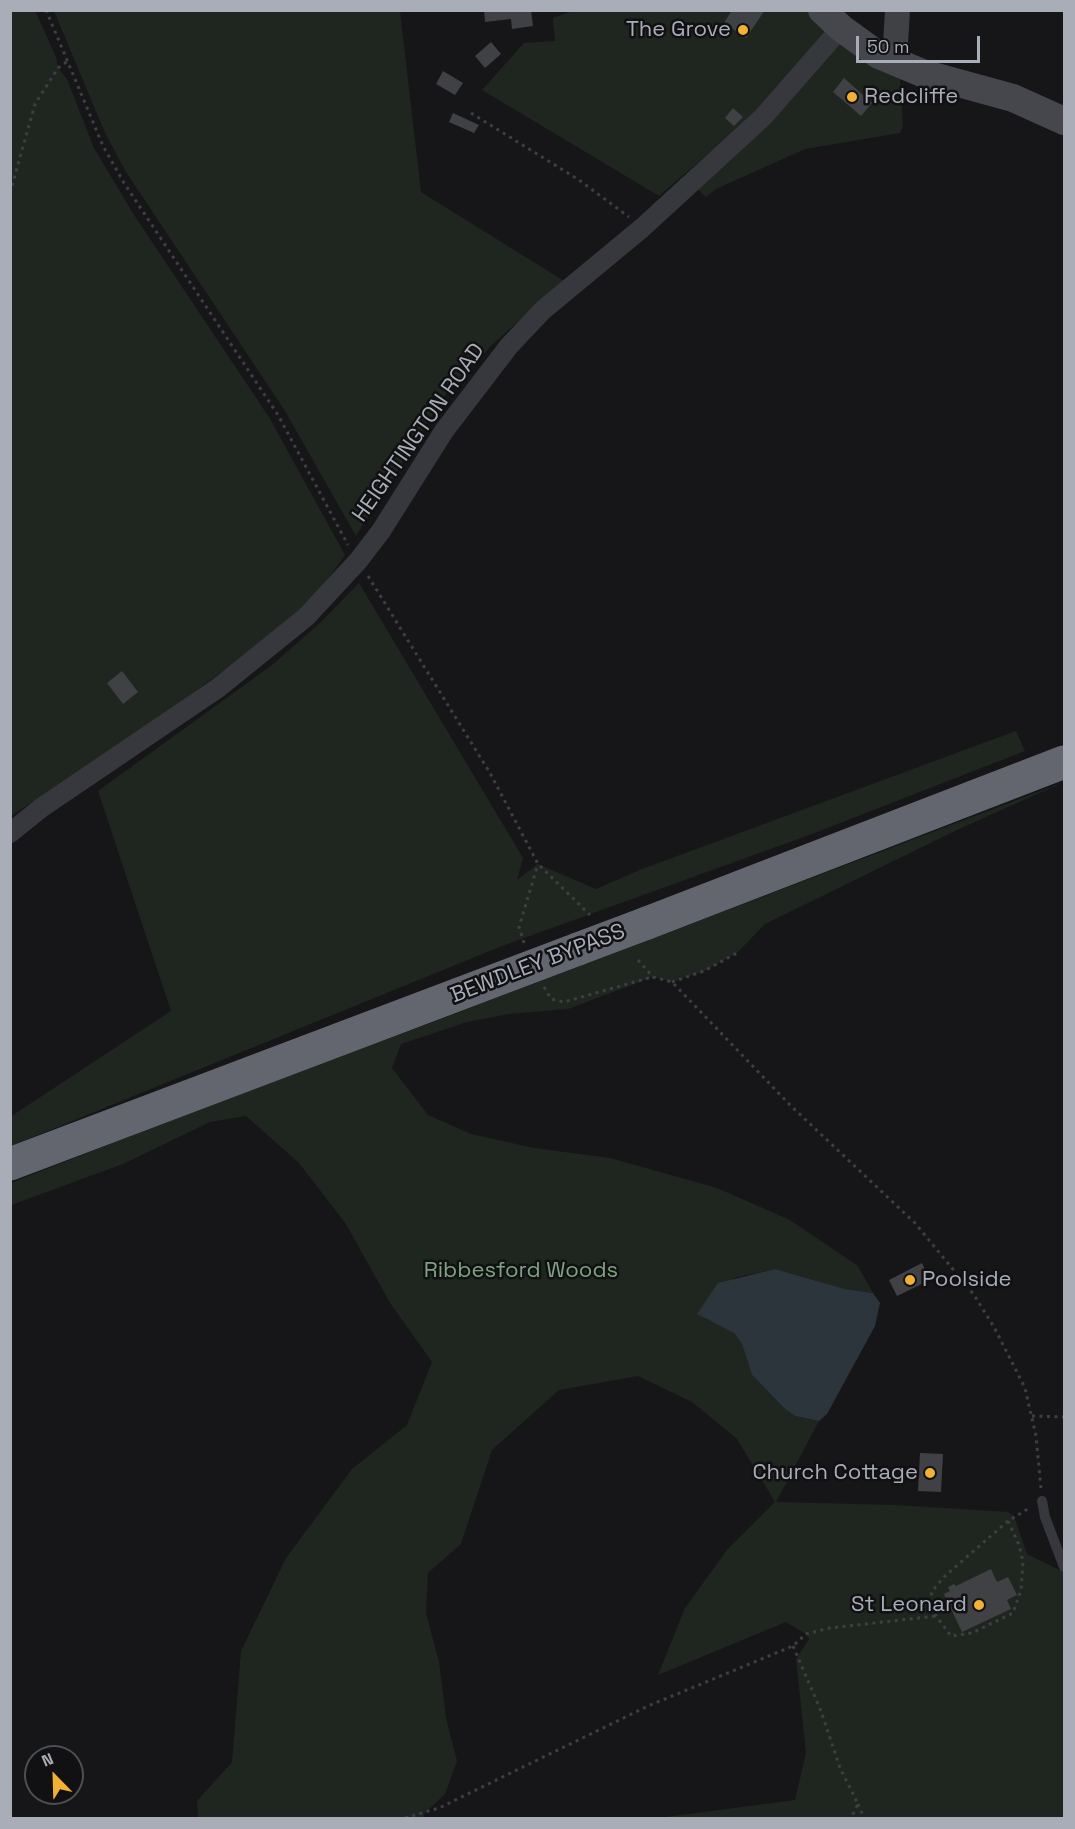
<!DOCTYPE html>
<html>
<head>
<meta charset="utf-8">
<style>
  body { margin:0 }
  #map { position:relative; width:1075px; height:1829px; overflow:hidden; background:#161618; font-family:"Space Grotesk",sans-serif }
  canvas { display:block }
  .frame { position:absolute; inset:0; border:12px solid #a8adb8; pointer-events:none }
  .north { position:absolute; left:24px; top:1745px; width:60px; height:60px; box-sizing:border-box; background:#111113; border:2px solid #4d4f55; border-radius:50%; rotate:337deg; font-size:16px; font-weight:700; line-height:24px; text-align:center; color:#a8adb8 }
  .north::after { content:''; display:block; margin:auto; width:21px; height:27px; background:#f2b134; clip-path:polygon(50% 0,100% 100%,50% 72%,0 100%) }
  .scale { position:absolute; left:856px; top:36px; width:124px; height:27px; box-sizing:border-box; border:3px solid #a8adb8; border-top:0; padding-left:8px; font-size:18px; line-height:21px; white-space:nowrap; color:#a8adb8; -webkit-text-stroke:4px #111113; paint-order:stroke }
</style>
</head>
<body>
<div id="map">
<canvas width="1075" height="1829"></canvas>
<div class="frame"></div>
<div class="north">N</div>
<div class="scale">50 m</div>
</div>
<script>
const ctx = document.querySelector('canvas').getContext('2d');
ctx.lineJoin = 'round';
function fill(path, color) { ctx.fillStyle = color; ctx.fill(path, 'evenodd'); }
const poly = rows => new Path2D(rows.map(r => 'M' + r).join(''));
function strokePath(path, color, width, dash) { ctx.strokeStyle = color; ctx.lineWidth = width; ctx.lineCap = dash ? 'butt' : 'round'; ctx.setLineDash(dash || []); ctx.stroke(path); }
function write(font, color, halo, rows, align = 'center') {
  ctx.font = font + ' "Space Grotesk",sans-serif'; ctx.lineWidth = 5; ctx.setLineDash([]); ctx.textBaseline = 'middle'; ctx.strokeStyle = halo; ctx.fillStyle = color; for (const [text, x, y, turn = 0] of rows) {
    ctx.save(); ctx.translate(x, y); ctx.rotate((+turn || 0) * Math.PI / 180); ctx.textAlign = isNaN(turn) ? turn : align; if (halo) ctx.strokeText(text, 0, 0); ctx.fillText(text, 0, 0); ctx.restore();
  }
}
fill(poly([
  [35,10,56,57,58,68,67,79,94,148,134,215,269,417,345,555,325,583,296,614,268,638,152,723,11,816,10,11],
  [54,11,400,11,421,192,564,281,495,342,447,392,356,536,285,411,126,172,105,133],
  [573,11,817,11,832,26,746,121,659,196,482,90,524,43,555,41,553,18],
  [840,44,900,77,903,126,900,133,805,149,716,189,706,197,695,187],
  [359,583,523,858,517,880,538,864,596,889,642,869,1016,731,1025,751,812,834,502,946,11,1146,10,1117,171,1011,98,791,272,665,320,623],
  [1064,782,957,830,765,924,737,953,704,971,672,982,653,977,568,1009,508,1014,467,1022,401,1044,392,1068,428,1115,471,1134,534,1148,610,1158,717,1188,790,1220,858,1266,873,1293,845,1289,775,1269,734,1278,705,1319,726,1326,734,1333,742,1344,752,1375,786,1410,795,1416,819,1421,776,1502,896,1505,1008,1512,1014,1516,1027,1554,1064,1572,1064,1818,658,1818,795,1800,806,1753,796,1659,809,1639,806,1634,786,1622,658,1675,685,1608,727,1550,775,1502,737,1439,692,1402,638,1376,559,1390,492,1450,461,1544,428,1573,426,1613,439,1662,446,1718,457,1761,445,1794,424,1814,424,1818,198,1818,197,1801,232,1762,241,1651,286,1558,352,1469,407,1425,432,1362,390,1303,346,1224,299,1163,246,1116,210,1122,123,1164,11,1205,11,1183,244,1091,428,1024]
]), '#1e261f');
fill(poly([
  [775,1269,845,1289,873,1293,880,1303,875,1326,827,1414,819,1421,795,1416,786,1410,752,1375,742,1344,734,1333,697,1314,718,1283]
]), '#2c353c');
fill(poly([
  [484,10,531,10,533,26,512,29,511,19,485,22],
  [732,10,765,10,746,38,724,23],
  [885,10,910,10,908,44,903,47,895,48,883,43],
  [491,42,501,54,485,68,475,56],
  [443,71,463,83,455,95,436,84],
  [844,78,872,103,861,116,833,92],
  [733,108,743,117,734,126,725,118],
  [453,113,479,125,474,133,449,122],
  [122,671,138,692,123,704,107,683],
  [922,1263,930,1280,897,1296,889,1280],
  [920,1453,943,1454,941,1492,918,1491],
  [991,1569,997,1582,1008,1577,1017,1595,1007,1600,1011,1609,962,1632,944,1594,950,1591,948,1587,954,1584,956,1586]
]), '#404145');
strokePath(poly([
  [46,10,103,146,124,183,278,415,348,545],
  [471,113,579,180,629,217],
  [10,193,35,104,58,68,68,61],
  [368,576,490,773,538,864,590,915],
  [524,943,519,927,538,864],
  [638,960,653,977,672,982,790,1105,915,1223,974,1295,994,1327,1025,1388,1036,1436,1041,1489],
  [672,982,704,971,737,953],
  [544,987,551,999,564,1002,652,977],
  [1032,1416,1064,1417],
  [1008,1521,1019,1545,1023,1562,1021,1590,1013,1613,972,1633,951,1636,936,1616,930,1601,932,1591,945,1576,1008,1521,1031,1507],
  [793,1646,821,1711,840,1768,858,1804,851,1818],
  [858,1804,864,1818],
  [405,1818,439,1808,648,1706,793,1646,806,1634,830,1628,936,1616]
]), '#3d3f44', 3, [3, 4.5]);
strokePath(poly([
  [1042,1501,1045,1517,1064,1567]
]), '#37383d', 10);
strokePath(poly([
  [10,833,41,808,218,688,306,617,358,561,381,531,444,431,509,346,543,310,642,228,763,117,841,28]
]), '#37383d', 20);
strokePath(poly([
  [822,10,841,28,877,54,922,73,1013,98,1064,121]
]), '#45474d', 28);
strokePath(poly([
  [647,923,1064,762],
  [10,1164,578,949]
]), '#63666e', 33);
strokePath(poly([
  [578,949,647,923]
]), '#63666e', 33);
for (const [x, y, r, color] of [
  [743,30,6,"#f2b134"],
  [852,97,6,"#f2b134"],
  [910,1280,6,"#f2b134"],
  [930,1473,6,"#f2b134"],
  [979,1605,6,"#f2b134"]
]) { const dot = new Path2D(); dot.arc(x, y, r, 0, 2 * Math.PI); ctx.fillStyle = color; ctx.fill(dot); strokePath(dot, '#111113', 2); }
write('22px', '#a8adb8', '#111113', [
  ["The Grove",731,30],
  ["Redcliffe",864,97,"left"],
  ["Poolside",922,1280,"left"],
  ["Church Cottage",918,1473],
  ["St Leonard",967,1605]
], 'right');
write('22px', '#a8adb8', '#111113', [
  ["HEIGHTINGTON ROAD",419,433,-55],
  ["BEWDLEY BYPASS",538,964,-21]
]);
write('22px', '#7fa381', '#111113', [
  ["Ribbesford Woods",521,1271]
]);
</script>
</body>
</html>
